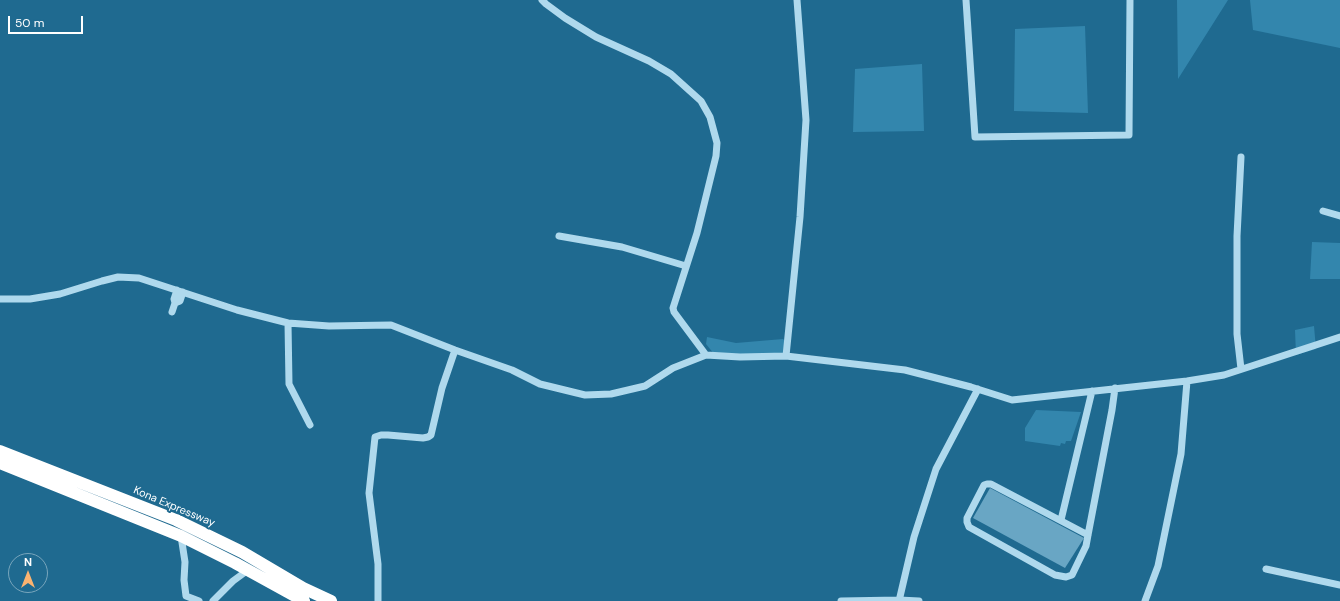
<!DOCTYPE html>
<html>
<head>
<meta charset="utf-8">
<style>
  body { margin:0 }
  #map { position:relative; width:1340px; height:601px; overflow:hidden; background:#1f6a90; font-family:"DM Sans",sans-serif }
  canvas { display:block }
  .north { position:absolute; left:8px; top:553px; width:40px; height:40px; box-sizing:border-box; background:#1f6a90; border:1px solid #79a6bc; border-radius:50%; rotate:0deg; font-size:11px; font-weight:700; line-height:16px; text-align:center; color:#fff }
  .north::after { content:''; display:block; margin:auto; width:14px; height:18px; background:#fbb370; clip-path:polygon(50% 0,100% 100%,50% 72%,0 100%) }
  .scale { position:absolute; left:8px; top:16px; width:75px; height:18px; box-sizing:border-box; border:2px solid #fff; border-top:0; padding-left:5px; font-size:12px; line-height:14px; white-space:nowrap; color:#fff; -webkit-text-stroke:3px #1f6a90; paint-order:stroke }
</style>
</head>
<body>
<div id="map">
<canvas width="1340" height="601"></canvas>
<div class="north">N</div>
<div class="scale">50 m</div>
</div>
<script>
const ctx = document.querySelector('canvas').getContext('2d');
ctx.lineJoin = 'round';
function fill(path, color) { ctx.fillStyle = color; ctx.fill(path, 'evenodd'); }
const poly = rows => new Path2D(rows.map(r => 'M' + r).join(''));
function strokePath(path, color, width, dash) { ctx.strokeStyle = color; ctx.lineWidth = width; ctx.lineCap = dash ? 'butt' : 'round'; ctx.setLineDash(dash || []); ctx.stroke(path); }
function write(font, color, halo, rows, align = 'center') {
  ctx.font = font + ' "DM Sans",sans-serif'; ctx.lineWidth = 4; ctx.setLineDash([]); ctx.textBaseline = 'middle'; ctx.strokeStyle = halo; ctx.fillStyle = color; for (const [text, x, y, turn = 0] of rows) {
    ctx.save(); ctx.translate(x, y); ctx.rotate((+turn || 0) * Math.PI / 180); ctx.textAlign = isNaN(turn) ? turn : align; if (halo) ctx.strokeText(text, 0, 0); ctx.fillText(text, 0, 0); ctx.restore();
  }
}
fill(poly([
  [1177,0,1228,0,1178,79],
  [1250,0,1340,0,1340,48,1253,30],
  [1085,26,1088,113,1014,111,1015,29],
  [922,64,924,131,853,132,855,69],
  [1312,242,1340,243,1340,279,1310,279],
  [1314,326,1316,349,1296,355,1295,330],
  [707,337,736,343,783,339,786,342,785,355,714,354,706,344],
  [1036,410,1081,412,1071,441,1066,441,1065,444,1061,443,1060,446,1025,441,1025,428]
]), '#3386ad');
fill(poly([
  [990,488,1084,538,1065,568,973,518]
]), '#69a6c4');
strokePath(poly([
  [542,0,546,4,565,18,596,37,649,61,671,74,701,101,710,117,717,143,716,156,697,233,673,308,674,312,706,355],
  [966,0,975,137,1129,135,1130,0],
  [1241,157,1237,236,1237,334,1241,369],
  [1323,211,1340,216],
  [559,236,622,247,686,266],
  [177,290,174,299,175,303,180,301,183,292],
  [0,299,30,299,60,294,102,281,118,277,139,278,237,310,288,323,329,326,391,325,455,350,512,370,540,384,585,395,611,394,645,386,673,368,706,355,740,357,786,356,800,217,806,120,797,0],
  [172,312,175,303],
  [288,323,289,384,310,425],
  [786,356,905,370,971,387,1012,400,1187,381,1224,375,1340,337],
  [1061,520,1092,391],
  [1088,535,991,484,987,484,984,485,967,518,967,522,969,527,1055,575,1066,577,1072,575,1086,546,1088,535,1112,410,1115,388],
  [181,536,185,562,184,580,186,596,199,601],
  [1266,569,1340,585],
  [213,601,233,581,248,570],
  [378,601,378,564,369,493,375,437,381,435,388,435,423,438,428,437,431,435,442,388,455,350],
  [841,601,899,600,919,601],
  [899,601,914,537,936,469,978,389],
  [1145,601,1158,566,1181,454,1187,381]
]), '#afd9ed', 7);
strokePath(poly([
  [0,451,176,520,242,552,303,588,331,601],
  [0,463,181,536,235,563,304,601]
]), '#fff', 12);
write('11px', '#fff', '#1f6a90', [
  ["Kona Expressway",174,507,23]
]);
</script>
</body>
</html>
